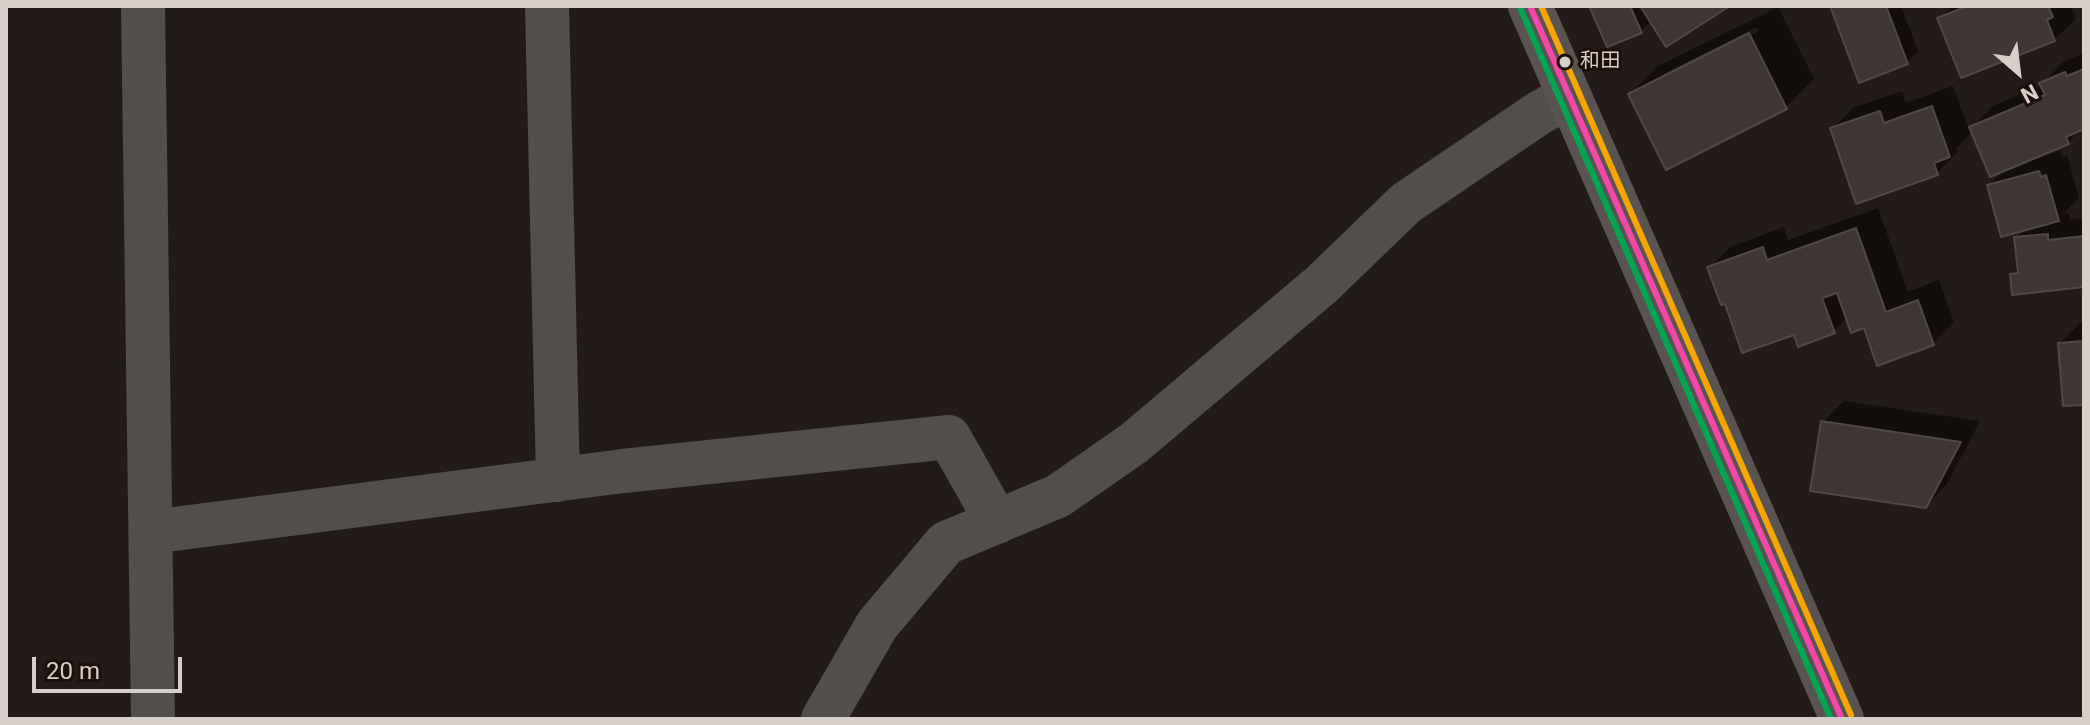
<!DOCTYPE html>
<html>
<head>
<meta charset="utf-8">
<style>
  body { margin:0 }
  #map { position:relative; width:2090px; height:725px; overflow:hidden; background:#231b18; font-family:Roboto,sans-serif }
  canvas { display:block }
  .frame { position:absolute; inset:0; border:8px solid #d8cfcb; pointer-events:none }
  .north { position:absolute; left:1978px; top:32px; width:80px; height:80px; -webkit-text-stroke:6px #1d100b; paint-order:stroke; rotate:152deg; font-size:22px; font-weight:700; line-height:32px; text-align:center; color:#d8cfcb }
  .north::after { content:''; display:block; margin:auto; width:28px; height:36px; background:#d8cfcb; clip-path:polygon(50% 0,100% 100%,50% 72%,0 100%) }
  .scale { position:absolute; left:32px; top:657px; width:150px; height:36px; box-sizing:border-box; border:4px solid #d8cfcb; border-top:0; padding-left:10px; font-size:24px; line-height:28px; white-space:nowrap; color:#d8cfcb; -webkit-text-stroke:6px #1d100b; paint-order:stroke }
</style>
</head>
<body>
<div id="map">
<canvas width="2090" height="725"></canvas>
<div class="frame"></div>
<div class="north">N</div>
<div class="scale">20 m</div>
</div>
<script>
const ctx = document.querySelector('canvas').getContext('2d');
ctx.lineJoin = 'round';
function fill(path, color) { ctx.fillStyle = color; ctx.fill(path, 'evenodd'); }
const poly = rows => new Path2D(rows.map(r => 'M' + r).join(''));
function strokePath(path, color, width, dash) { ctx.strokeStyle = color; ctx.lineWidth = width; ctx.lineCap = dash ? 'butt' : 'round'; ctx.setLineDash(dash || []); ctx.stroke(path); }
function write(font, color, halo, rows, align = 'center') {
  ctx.font = font + ' Roboto,"Noto Sans JP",sans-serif'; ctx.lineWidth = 6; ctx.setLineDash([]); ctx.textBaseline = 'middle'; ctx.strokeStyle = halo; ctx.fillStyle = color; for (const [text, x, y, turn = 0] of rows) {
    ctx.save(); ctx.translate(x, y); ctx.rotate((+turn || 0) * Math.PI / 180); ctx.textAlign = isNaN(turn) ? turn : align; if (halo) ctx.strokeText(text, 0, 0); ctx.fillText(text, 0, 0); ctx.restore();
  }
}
fill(poly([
  [1595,6,1727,6,1652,20,1641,31,1592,9],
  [1832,6,1901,6,1918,51,1907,63],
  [1952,6,2071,6,2076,19,2054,40,1940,19],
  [1778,7,1814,79,1786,107,1630,94,1658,66],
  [1757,27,1759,31,1661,80,1661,75],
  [2084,53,2084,127,2068,142,2041,153,2042,156,2060,151,2062,157,2067,155,2079,198,2063,214,2069,213,2069,220,2084,218,2084,285,2012,274,2019,267,2016,238,2027,228,1989,185,2006,169,1973,131,1956,148,1958,152,1937,173,1832,129,1853,108,1902,91,1906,103,1953,86,1969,130,1993,106,2043,85,2042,84,2063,62],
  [1878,208,1908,292,1939,280,1954,322,1933,343,1865,326,1848,317,1834,331,1795,333,1726,302,1709,268,1730,247,1784,227,1788,240],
  [2081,322,2084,322,2084,403,2060,343],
  [1844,401,1980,421,1947,484,1926,506,1823,422]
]), '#0007');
const building = poly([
  [1595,6,1630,6,1642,33,1607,47,1590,8,1595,6],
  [1640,6,1730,6,1666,47,1640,6],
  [1830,6,1886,6,1908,64,1859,83,1830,6],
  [1968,6,2048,6,2053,17,2047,20,2055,41,1961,78,1937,18,1968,6],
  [1749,33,1787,109,1666,170,1628,94,1749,33],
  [2084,69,2084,129,2066,137,2069,144,1990,177,1969,127,2045,95,2039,83,2065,72,2067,76,2084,69],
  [1932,106,1950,157,1934,163,1938,175,1856,204,1830,128,1880,111,1884,123,1932,106],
  [2039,171,2041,177,2046,175,2059,221,2001,237,1987,185,2039,171],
  [1856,228,1886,312,1918,300,1934,345,1877,366,1864,328,1851,333,1837,293,1822,298,1835,333,1798,347,1794,335,1742,353,1725,304,1721,305,1707,267,1763,247,1767,260,1856,228],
  [2048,234,2048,240,2084,236,2084,287,2012,295,2010,274,2018,273,2014,237,2048,234],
  [2084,341,2084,405,2063,406,2058,343,2084,341],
  [1821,421,1961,442,1926,508,1810,491,1821,421]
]);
fill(building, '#413636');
strokePath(building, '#4f4846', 2);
strokePath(poly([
  [143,6,153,719],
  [547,6,558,480],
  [151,532,623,471,949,437,997,522],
  [823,719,877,625,946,543,1058,496,1134,443,1321,285,1406,203,1539,113,1569,96]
]), '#514e4c', 44);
strokePath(poly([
  [1530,6,1842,719]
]), '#595451', 44);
strokePath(poly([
  [1530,6,1842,719]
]), '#f346a5', 6);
strokePath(poly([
  [1521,10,1831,719]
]), '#00a651', 6);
strokePath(poly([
  [1541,6,1851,715]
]), '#f7a600', 6);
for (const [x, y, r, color] of [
  [1565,62,7,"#d8cfcb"]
]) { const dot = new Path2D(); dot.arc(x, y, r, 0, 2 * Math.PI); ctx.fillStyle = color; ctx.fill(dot); strokePath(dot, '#1d100b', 3); }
write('20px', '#d8cfcb', '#1d100b', [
  ["和田",1580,62]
], 'left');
</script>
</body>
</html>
